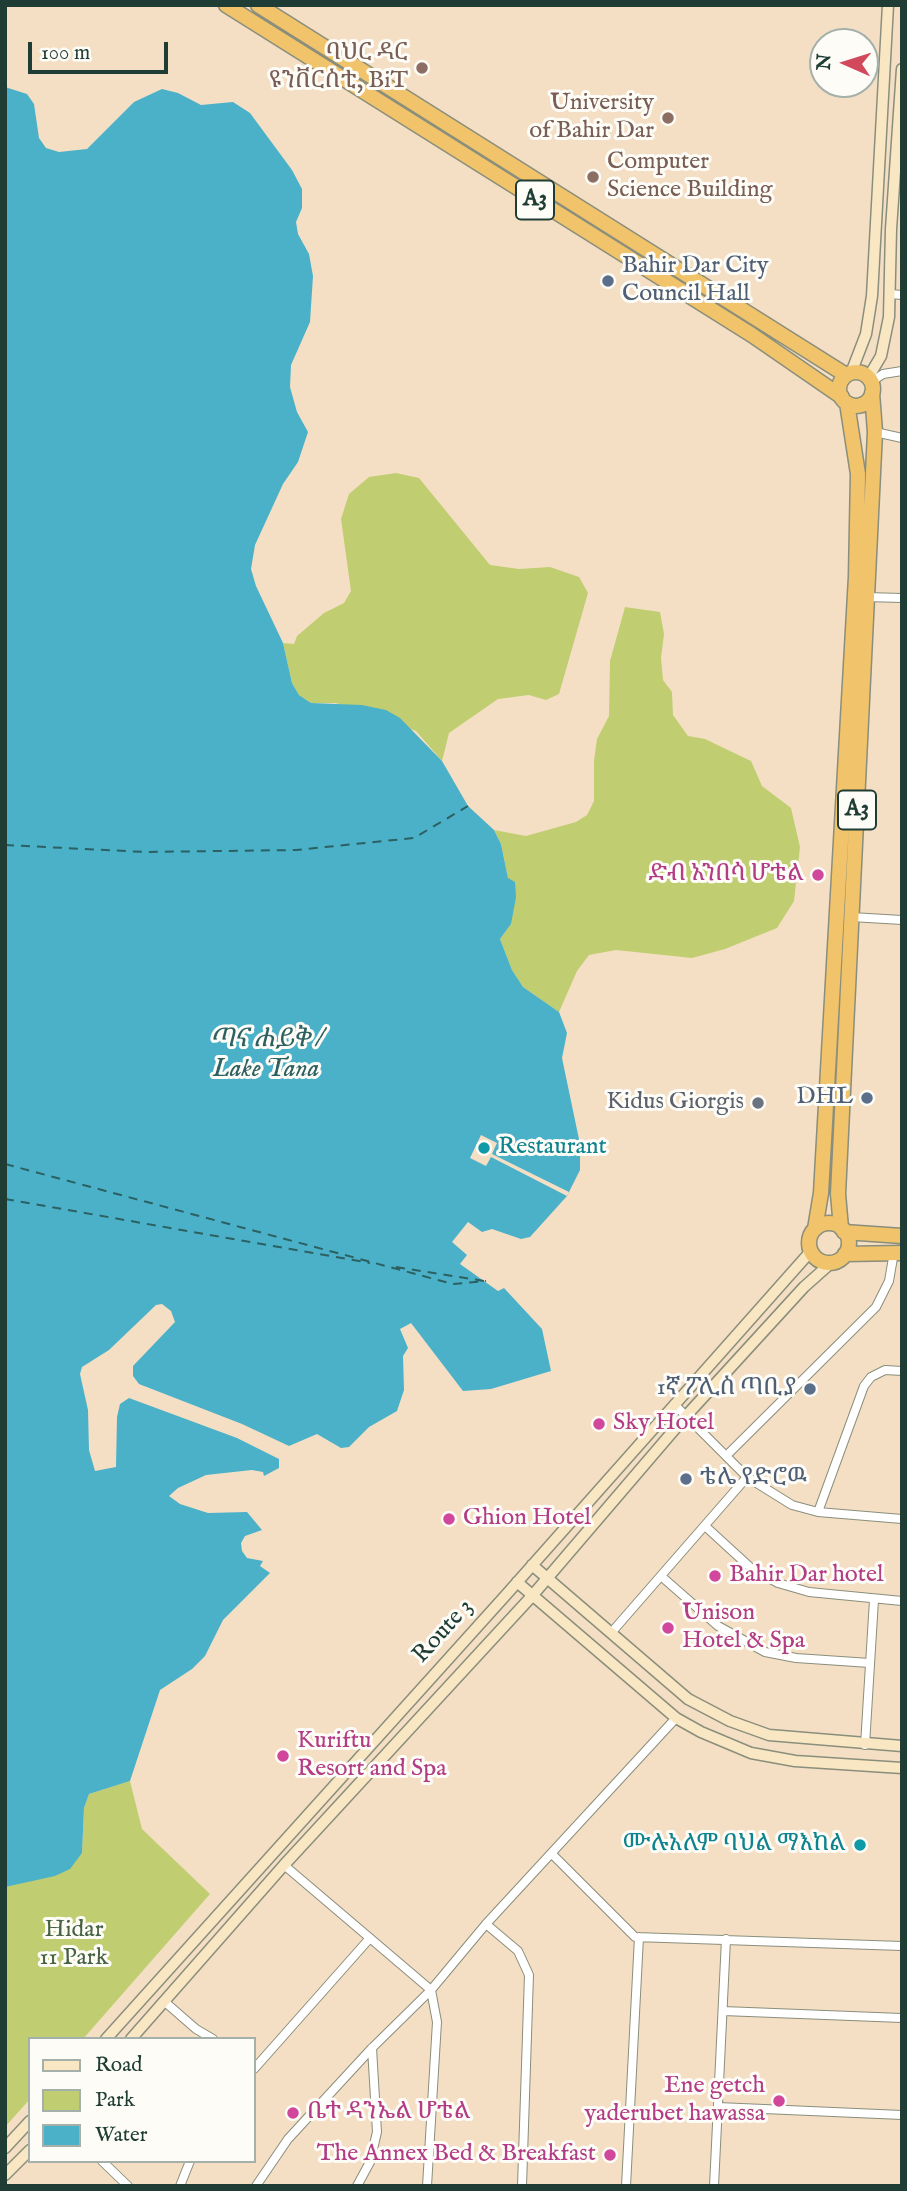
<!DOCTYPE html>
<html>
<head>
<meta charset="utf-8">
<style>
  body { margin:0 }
  #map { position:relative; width:907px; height:2191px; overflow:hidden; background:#f4dfc4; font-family:"IM FELL English",serif }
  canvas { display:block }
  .frame { position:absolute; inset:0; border:7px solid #1f3d34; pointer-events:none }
  .legend { position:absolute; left:28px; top:2037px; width:228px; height:126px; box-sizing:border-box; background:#fdfcf7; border:2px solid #a4b0a9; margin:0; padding:9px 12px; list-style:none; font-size:21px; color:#1f3d34 }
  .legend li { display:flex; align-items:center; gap:14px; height:35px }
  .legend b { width:35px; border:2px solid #a4b0a9 }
  .north { position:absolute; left:809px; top:28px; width:70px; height:70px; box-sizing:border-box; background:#fdfcf7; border:2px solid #a4b0a9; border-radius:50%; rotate:273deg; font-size:19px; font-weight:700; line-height:28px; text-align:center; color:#1f3d34 }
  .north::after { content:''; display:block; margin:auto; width:24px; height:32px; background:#d1495b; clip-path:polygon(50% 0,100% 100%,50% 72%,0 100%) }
  .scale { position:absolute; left:28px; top:42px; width:140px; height:32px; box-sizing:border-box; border:4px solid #1f3d34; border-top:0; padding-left:9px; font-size:21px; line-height:24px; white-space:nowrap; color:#1f3d34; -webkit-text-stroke:5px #fdfcf7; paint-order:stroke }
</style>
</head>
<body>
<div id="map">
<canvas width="907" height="2191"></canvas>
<div class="frame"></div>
<ul class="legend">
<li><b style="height:9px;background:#f9e7c3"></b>Road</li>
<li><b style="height:19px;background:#c0ce71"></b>Park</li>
<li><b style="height:19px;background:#4ab1c9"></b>Water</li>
</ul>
<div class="north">N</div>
<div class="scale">100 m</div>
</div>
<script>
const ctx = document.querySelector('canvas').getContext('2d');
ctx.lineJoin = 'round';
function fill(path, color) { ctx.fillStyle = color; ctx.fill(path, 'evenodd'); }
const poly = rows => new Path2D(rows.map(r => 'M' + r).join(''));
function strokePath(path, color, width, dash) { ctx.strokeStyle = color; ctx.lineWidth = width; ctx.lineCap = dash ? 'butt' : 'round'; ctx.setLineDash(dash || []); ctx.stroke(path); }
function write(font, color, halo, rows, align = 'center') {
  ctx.font = font + ' "IM FELL English","Noto Serif Ethiopic",serif'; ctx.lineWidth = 6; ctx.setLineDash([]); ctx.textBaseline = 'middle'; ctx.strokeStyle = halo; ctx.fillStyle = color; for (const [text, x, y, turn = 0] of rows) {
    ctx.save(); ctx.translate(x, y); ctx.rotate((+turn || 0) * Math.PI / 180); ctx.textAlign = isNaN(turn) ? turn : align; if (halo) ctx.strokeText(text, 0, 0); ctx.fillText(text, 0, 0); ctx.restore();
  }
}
fill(poly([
  [396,473,419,478,490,565,519,569,550,567,579,577,588,593,559,694,546,700,529,695,498,699,449,733,442,761,416,731,336,703,311,703,299,695,292,683,283,643,294,644,297,636,324,613,344,603,351,591,341,519,349,494,369,477],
  [625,607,660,612,664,634,661,658,663,680,672,692,673,715,688,736,705,739,751,761,762,786,791,808,800,847,794,901,777,928,725,949,692,958,616,950,589,955,577,971,559,1012,523,987,512,970,500,939,511,924,508,878,501,844,494,830,526,836,576,822,587,815,594,801,594,761,597,739,609,716,610,661],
  [130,1781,142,1829,210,1894,83,2039,30,2039,30,2099,5,2127,5,1887,26,1881,82,1853,84,1808,89,1794]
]), '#c0ce71');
fill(poly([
  [5,87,27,94,34,104,39,138,46,148,59,152,87,149,134,102,162,89,178,93,201,105,233,102,250,113,292,170,302,189,302,208,296,222,298,234,309,254,313,276,310,322,291,365,290,387,297,412,308,432,298,462,283,484,255,545,251,569,256,586,283,643,292,683,299,695,311,703,362,705,386,710,400,718,442,761,468,806,494,830,501,844,508,878,515,882,516,897,511,924,500,939,512,970,523,987,559,1012,567,1033,562,1058,580,1144,580,1170,567,1196,530,1237,521,1239,492,1229,482,1232,468,1222,452,1242,467,1255,460,1264,498,1291,504,1288,542,1329,551,1371,491,1389,463,1391,411,1323,400,1329,408,1348,403,1356,404,1390,397,1411,369,1427,349,1447,341,1448,317,1434,289,1446,242,1424,139,1384,133,1376,133,1366,175,1322,171,1311,162,1304,156,1305,109,1350,82,1367,80,1374,88,1410,89,1450,95,1471,116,1467,117,1417,120,1404,129,1398,237,1438,279,1459,279,1468,264,1476,263,1472,252,1470,206,1475,178,1488,169,1496,180,1504,208,1513,247,1512,262,1530,245,1536,241,1543,242,1551,247,1558,263,1561,260,1566,270,1573,223,1620,205,1656,192,1669,160,1690,130,1781,89,1794,84,1808,82,1853,70,1869,55,1876,5,1887]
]), '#4ab1c9');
fill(poly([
  [481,1135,497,1143,492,1154,569,1192,567,1196,491,1157,486,1166,470,1158]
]), '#f4dfc4');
strokePath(poly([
  [5,845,145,852,296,850,414,838,468,806],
  [5,1164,453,1284,486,1281],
  [5,1199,370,1263],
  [396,1267,484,1281]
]), '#2c6061', 2, [9, 7]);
const street = poly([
  [890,294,902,295],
  [871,382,883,374,902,371],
  [875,432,902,438],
  [866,597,902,598],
  [851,917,902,920],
  [674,1404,747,1477,792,1505,818,1512,902,1519],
  [727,1455,876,1307,889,1281,894,1252],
  [818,1512,864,1386,871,1377,885,1370,902,1371],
  [705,1526,752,1569,778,1583,809,1592,902,1601],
  [661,1576,718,1626,765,1652,796,1658,870,1663],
  [611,1633,747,1477],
  [865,1745,874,1600],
  [553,1855,635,1937,902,1946],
  [284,1865,431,1990,437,2022,427,2186],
  [486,1924,518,1951,529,1975,522,2186],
  [165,2002,196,2029,213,2039],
  [723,2011,902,2018],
  [254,2069,370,1938],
  [718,2107,902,2115],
  [102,2161,128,2186],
  [180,2186,190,2161],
  [256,2186,288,2139,372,2048,431,1990,486,1924,676,1718],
  [357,2186,370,2162,377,2132,372,2048],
  [626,2186,639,1937],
  [714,2186,726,1939]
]);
const secondary = poly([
  [851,373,866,334,872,296,888,5],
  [868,378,881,356,889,317,891,229,902,69],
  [532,1565,688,1699,730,1721,769,1735,902,1746],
  [517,1582,676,1718,701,1732,751,1753,795,1761,902,1768],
  [106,2039,505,1596,811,1251],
  [131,2039,284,1865,532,1596,686,1416,804,1287,831,1263],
  [5,2148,30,2121],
  [5,2175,30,2150]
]);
const highway = poly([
  [226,5,752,335,842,397],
  [258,5,846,375],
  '839 389a17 17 0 1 1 34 0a17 17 0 1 1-34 0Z',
  '809 1243a20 20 0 1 1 40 0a20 20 0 1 1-40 0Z',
  [841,1228,838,1194,875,432,872,393],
  [815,1229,821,1193,856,577,858,474,847,403],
  [844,1232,902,1236],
  [845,1254,902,1253]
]);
strokePath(street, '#8a8e7c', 10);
strokePath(secondary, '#8a8e7c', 13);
strokePath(highway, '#8a8e7c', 17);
strokePath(street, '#fff', 8);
strokePath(secondary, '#f9e7c3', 10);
strokePath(highway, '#f1c36a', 14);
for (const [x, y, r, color] of [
  [422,68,7,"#8d6e63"],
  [668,118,7,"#8d6e63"],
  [593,177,7,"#8d6e63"],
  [608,281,7,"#5c6f8a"],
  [818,875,7,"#d1479c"],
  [867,1098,7,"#5c6f8a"],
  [758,1103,7,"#6b7280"],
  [484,1148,7,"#0f9aa8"],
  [810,1389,7,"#5c6f8a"],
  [599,1424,7,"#d1479c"],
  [686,1479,7,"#5c6f8a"],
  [449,1519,7,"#d1479c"],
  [715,1576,7,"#d1479c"],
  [668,1628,7,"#d1479c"],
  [283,1756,7,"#d1479c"],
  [860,1845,7,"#0f9aa8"],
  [779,2101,7,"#d1479c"],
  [293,2113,7,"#d1479c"],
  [610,2155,7,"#d1479c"]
]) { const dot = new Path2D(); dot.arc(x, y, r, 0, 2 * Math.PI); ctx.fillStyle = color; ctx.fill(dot); strokePath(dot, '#fdfcf7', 2.5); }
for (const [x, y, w] of [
  [535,200,38],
  [857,810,38]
]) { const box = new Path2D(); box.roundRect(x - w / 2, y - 19.5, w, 39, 5); ctx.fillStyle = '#fdfcf7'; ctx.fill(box); strokePath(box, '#1f3d34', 2); }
write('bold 23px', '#1f3d34', null, [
  ["A3",535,200],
  ["A3",857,810]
]);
write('24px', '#785e54', '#fdfcf7', [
  ["ባህር ዳር",408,54],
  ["ዩንቨርስቲ, BiT",408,82],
  ["University",654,104],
  ["of Bahir Dar",654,132],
  ["Computer",607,163,"left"],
  ["Science Building",607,191,"left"]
], 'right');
write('24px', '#4e5e75', '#fdfcf7', [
  ["Bahir Dar City",622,267],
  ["Council Hall",622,295],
  ["DHL",853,1098,"right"],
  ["1ኛ ፖሊስ ጣቢያ",796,1389,"right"],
  ["ቴሌ የድሮዉ",700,1479]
], 'left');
write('24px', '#b23c85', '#fdfcf7', [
  ["ድብ አንበሳ ሆቴል",804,875,"right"],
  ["Sky Hotel",613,1424],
  ["Ghion Hotel",463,1519],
  ["Bahir Dar hotel",729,1576],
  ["Unison",682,1614],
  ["Hotel & Spa",682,1642],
  ["Kuriftu",297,1742],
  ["Resort and Spa",297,1770],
  ["Ene getch",765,2087,"right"],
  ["yaderubet hawassa",765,2115,"right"],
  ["ቤተ ዳንኤል ሆቴል",307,2113],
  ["The Annex Bed & Breakfast",596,2155,"right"]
], 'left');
write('24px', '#5b616d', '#fdfcf7', [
  ["Kidus Giorgis",744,1103]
], 'right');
write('24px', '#0d838f', '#fdfcf7', [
  ["Restaurant",498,1148],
  ["ሙሉአለም ባህል ማእከል",846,1845,"right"]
], 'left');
write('24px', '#1f3d34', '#fdfcf7', [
  ["Route 3",444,1632,-48]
]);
write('24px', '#476143', '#fdfcf7', [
  ["Hidar",74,1931],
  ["11 Park",74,1959]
]);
write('italic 26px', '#2c6061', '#fdfcf7', [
  ["ጣና ሐይቅ /",266,1041],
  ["Lake Tana",266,1071]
]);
</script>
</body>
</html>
